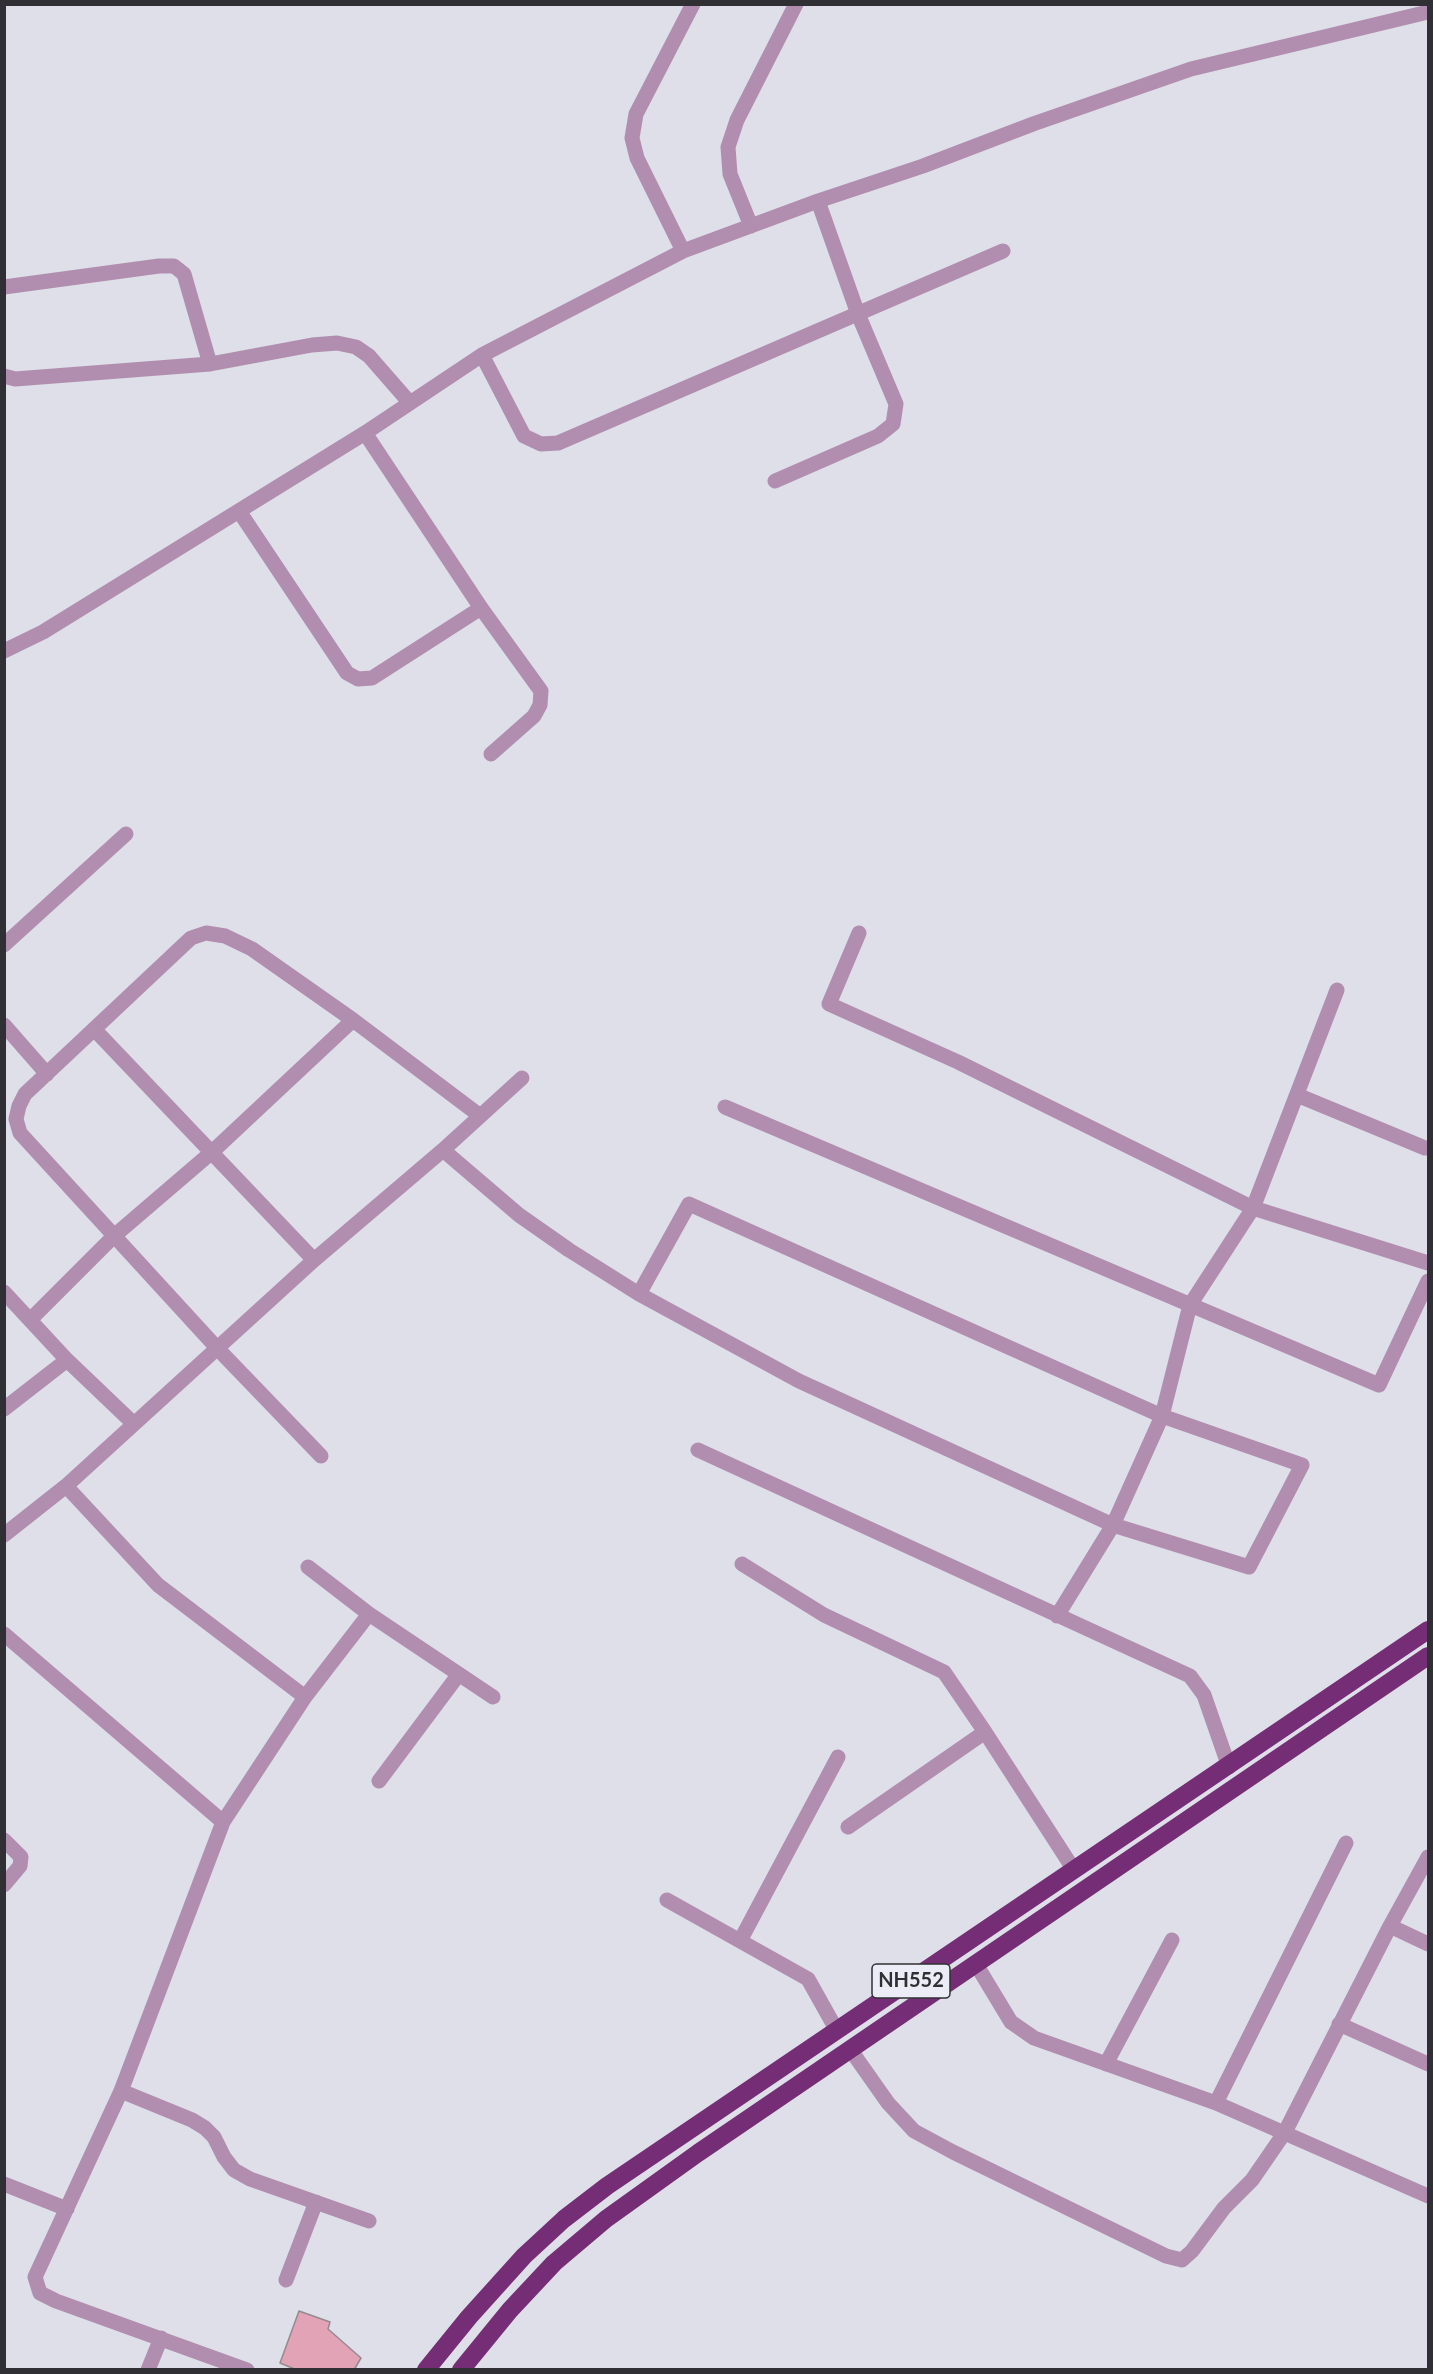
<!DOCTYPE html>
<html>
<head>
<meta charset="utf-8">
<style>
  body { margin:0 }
  #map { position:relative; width:1433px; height:2374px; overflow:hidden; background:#dedfe8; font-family:Lato,sans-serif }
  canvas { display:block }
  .frame { position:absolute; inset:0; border:6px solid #303034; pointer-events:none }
</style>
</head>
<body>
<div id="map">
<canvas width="1433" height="2374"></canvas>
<div class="frame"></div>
</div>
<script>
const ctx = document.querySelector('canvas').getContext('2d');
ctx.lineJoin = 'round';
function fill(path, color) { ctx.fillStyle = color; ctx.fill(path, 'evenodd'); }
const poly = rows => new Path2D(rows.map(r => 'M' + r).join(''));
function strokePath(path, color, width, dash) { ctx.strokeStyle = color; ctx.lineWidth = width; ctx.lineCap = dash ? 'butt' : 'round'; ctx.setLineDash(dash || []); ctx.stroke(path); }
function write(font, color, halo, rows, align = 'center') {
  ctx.font = font + ' Lato,sans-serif'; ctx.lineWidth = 4.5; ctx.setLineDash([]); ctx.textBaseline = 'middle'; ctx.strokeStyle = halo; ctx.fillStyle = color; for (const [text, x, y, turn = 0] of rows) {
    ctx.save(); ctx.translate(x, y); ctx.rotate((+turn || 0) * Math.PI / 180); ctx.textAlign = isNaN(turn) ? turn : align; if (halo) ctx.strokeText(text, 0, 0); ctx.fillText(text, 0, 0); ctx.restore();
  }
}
const building = poly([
  [299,2311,330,2322,328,2329,361,2358,354,2370,297,2370,280,2363,299,2311]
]);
fill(building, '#e2a3b6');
strokePath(building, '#948a8d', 1.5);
strokePath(poly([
  [751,226,730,174,728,147,737,120,796,4],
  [683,251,637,158,632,138,636,114,693,4],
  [4,287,159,266,174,266,184,274,210,364],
  [482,355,524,436,541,444,558,443,1003,251],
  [4,376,15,379,210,364,312,345,337,343,356,347,369,356,410,403],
  [365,433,481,608,541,691,540,705,534,716,491,754],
  [775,481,878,436,893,424,896,404,858,314,818,201],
  [239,511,347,673,358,679,372,678,481,608],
  [4,651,43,632,365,433,482,355,683,251,818,201,923,166,1033,124,1191,69,1428,12],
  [859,933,829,1004,958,1062,1253,1208,1428,1263],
  [4,945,126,834],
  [4,1025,47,1074],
  [94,1029,314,1260],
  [1297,1095,1425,1148],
  [725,1107,1379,1385,1428,1281],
  [443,1150,522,1078],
  [4,1292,67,1360,4,1409],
  [30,1320,114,1236,212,1152,353,1020],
  [67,1360,134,1424],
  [698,1450,1190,1676,1204,1695,1229,1767],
  [321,1456,217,1348,20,1133,16,1119,19,1106,25,1094,191,938,206,933,225,936,252,949,353,1020,479,1115],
  [66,1486,314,1260,443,1150,519,1215,569,1250,639,1294,799,1381,1113,1525,1249,1567,1302,1465,1162,1416,689,1204,639,1294],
  [4,1535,66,1486,158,1585,305,1697,223,1822,121,2091,35,2277,40,2293,56,2301,247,2370],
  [742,1564,824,1615,944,1672,985,1732],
  [308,1567,369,1614,493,1697],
  [1057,1616,1113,1525,1162,1416,1190,1305,1253,1208,1337,990],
  [4,1634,223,1822],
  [305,1697,369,1614],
  [379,1781,459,1674],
  [848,1827,985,1732,1074,1870],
  [4,1840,21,1857,20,1866,4,1885],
  [667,1900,808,1979,836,2029],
  [1390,1926,1428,1944],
  [740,1941,838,1757],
  [976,1964,1011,2022,1034,2038,1216,2103,1428,2196],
  [1339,2024,1428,2064],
  [850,2049,888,2103,914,2131,953,2152,1166,2256,1182,2260,1192,2251,1224,2208,1252,2180,1285,2132,1390,1926,1428,1857],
  [1106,2064,1172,1940],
  [121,2091,192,2120,205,2128,214,2137,224,2157,234,2170,250,2179,369,2221],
  [1216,2103,1346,1843],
  [4,2184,67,2209],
  [286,2280,316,2202],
  [148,2370,161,2338]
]), '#b18eaf', 15);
strokePath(poly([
  [426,2370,469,2317,524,2256,564,2219,607,2186,1428,1630],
  [461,2370,510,2310,554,2263,606,2219,698,2153,1428,1656]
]), '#752d75', 18);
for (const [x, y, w] of [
  [911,1981,78]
]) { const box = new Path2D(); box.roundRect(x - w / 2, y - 17, w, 34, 4.5); ctx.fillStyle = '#ebecf5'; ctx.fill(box); strokePath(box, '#303034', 1.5); }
write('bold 20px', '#303034', null, [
  ["NH552",911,1981]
]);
</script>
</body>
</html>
